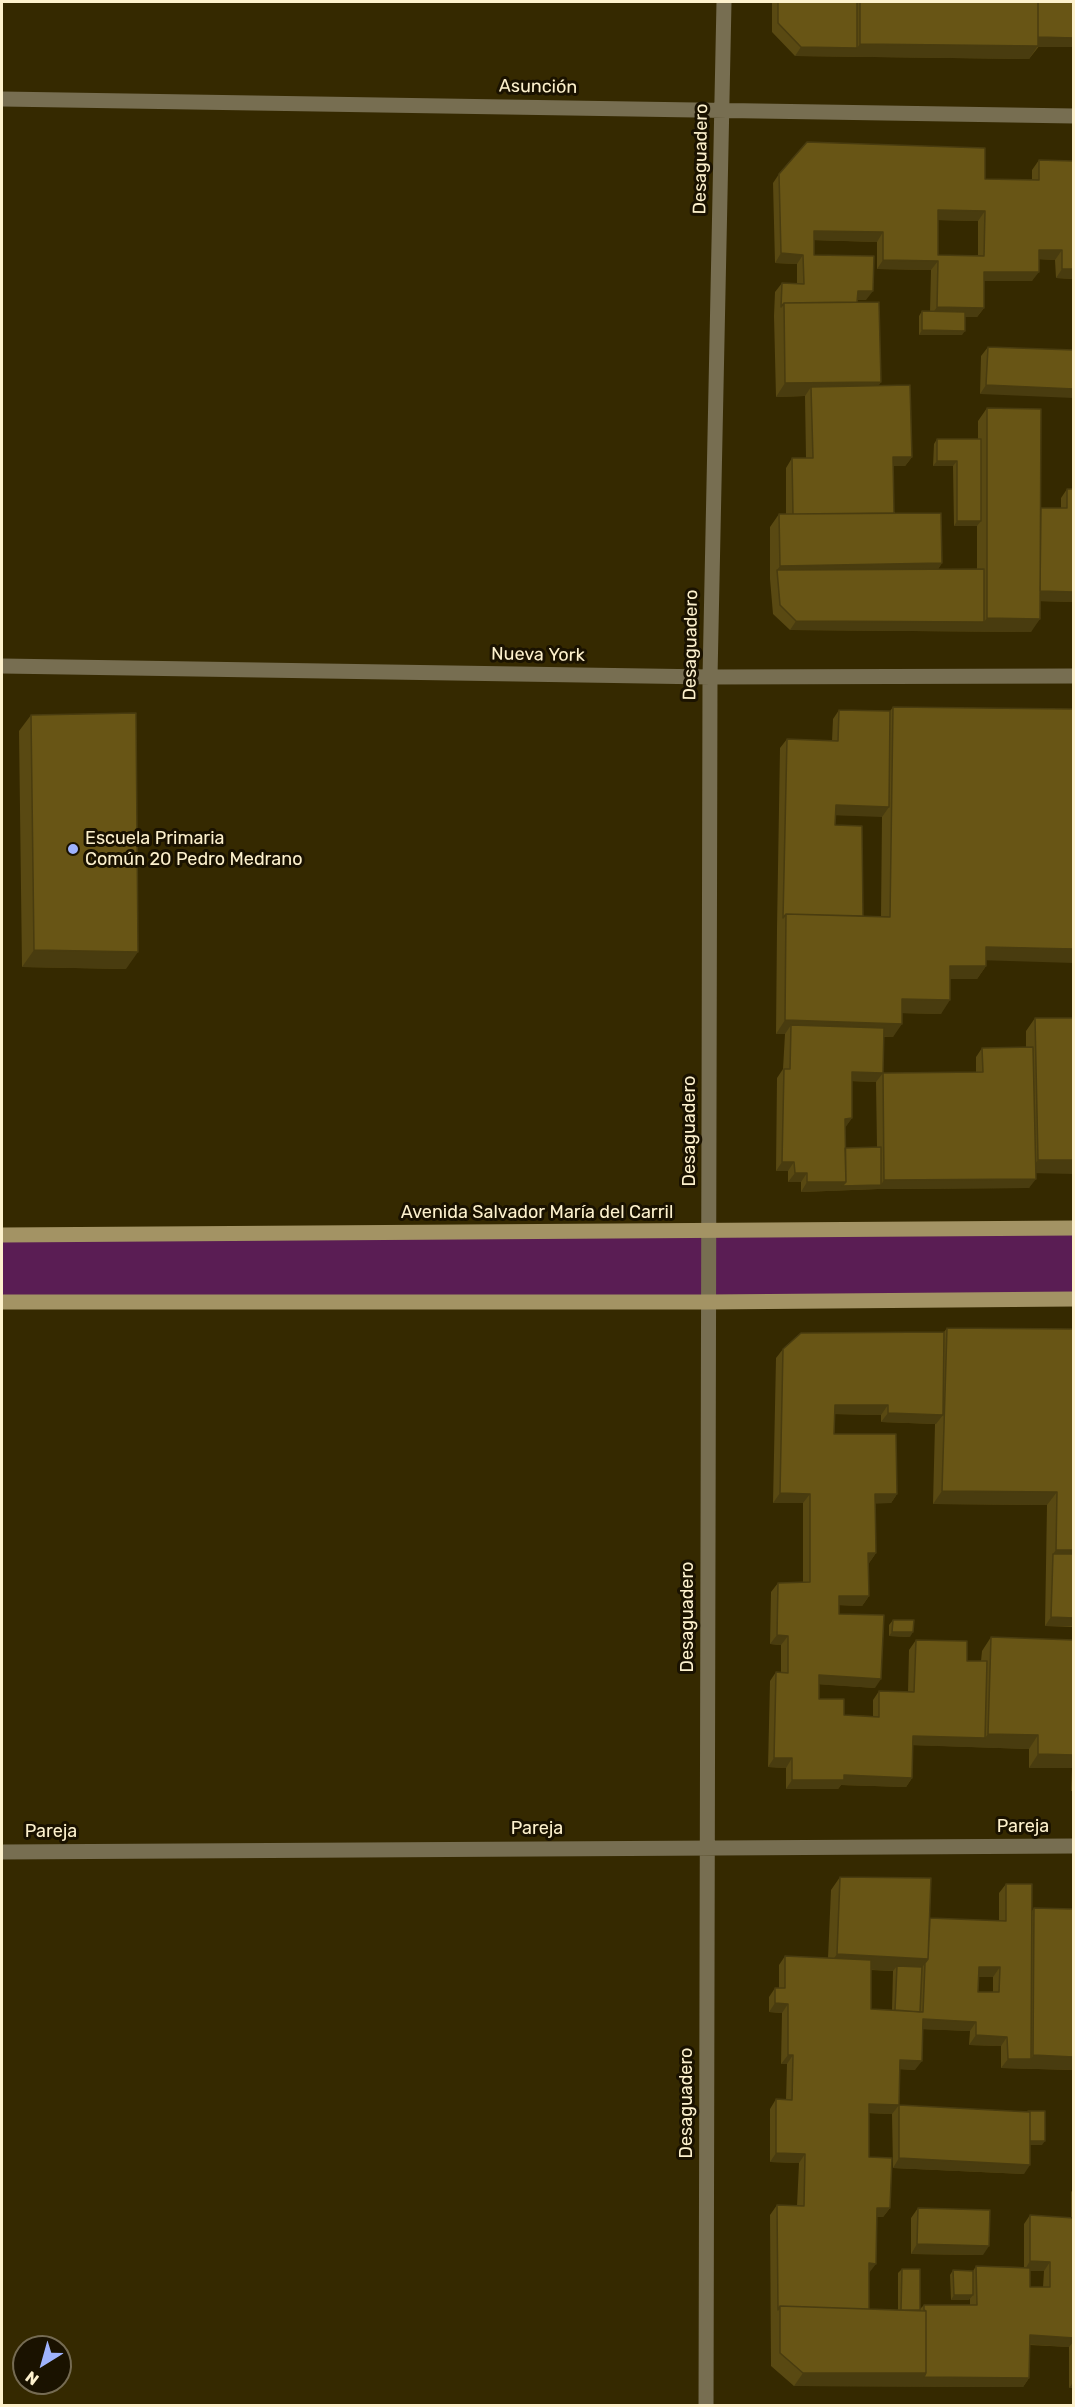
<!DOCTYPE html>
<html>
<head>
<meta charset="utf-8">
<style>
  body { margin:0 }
  #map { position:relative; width:1075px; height:2407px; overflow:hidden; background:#352900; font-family:Rubik,sans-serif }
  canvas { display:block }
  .frame { position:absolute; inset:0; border:3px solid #fdf1cd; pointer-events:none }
  .north { position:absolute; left:12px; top:2335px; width:60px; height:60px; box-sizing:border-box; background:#1a1200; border:2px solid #756b52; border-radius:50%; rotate:217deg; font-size:16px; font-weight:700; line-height:24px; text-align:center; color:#fdf1cd }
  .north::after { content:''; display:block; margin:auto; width:21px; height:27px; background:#9fb3fd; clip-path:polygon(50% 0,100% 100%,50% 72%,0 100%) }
</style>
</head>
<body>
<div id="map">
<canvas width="1075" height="2407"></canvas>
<div class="frame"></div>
<div class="north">N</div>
</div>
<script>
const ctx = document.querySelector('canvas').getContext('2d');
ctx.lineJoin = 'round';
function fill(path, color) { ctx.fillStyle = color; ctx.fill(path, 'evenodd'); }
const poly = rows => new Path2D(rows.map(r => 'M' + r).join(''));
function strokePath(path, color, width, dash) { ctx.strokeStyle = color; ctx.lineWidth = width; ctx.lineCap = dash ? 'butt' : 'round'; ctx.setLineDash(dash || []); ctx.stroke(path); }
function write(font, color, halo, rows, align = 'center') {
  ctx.font = font + ' Rubik,sans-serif'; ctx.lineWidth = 6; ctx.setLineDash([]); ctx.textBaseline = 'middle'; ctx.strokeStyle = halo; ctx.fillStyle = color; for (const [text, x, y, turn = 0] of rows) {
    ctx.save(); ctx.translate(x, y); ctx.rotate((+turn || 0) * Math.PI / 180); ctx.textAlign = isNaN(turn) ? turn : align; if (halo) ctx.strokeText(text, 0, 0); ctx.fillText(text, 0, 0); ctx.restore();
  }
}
fill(poly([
  [1073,1228,1073,1299,2,1302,2,1235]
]), '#5a1d54');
strokePath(poly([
  [2,99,1074,116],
  [2,666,710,677,1074,676],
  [2,1852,1074,1846],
  [706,2406,710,677,724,2]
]), '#776e51', 15);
strokePath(poly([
  [2,1235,1074,1228],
  [2,1302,708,1302,1074,1299]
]), '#a39364', 15);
fill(poly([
  [772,2,1074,2,1029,59,795,56,772,32],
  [1039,160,1074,161,1074,279,1056,278,1055,260,1039,259,1032,281,984,281,984,308,977,317,965,317,962,335,919,335,919,316,922,311,930,312,931,270,877,269,877,242,814,240,814,255,866,300,858,300,857,302,881,382,878,386,912,457,905,466,893,466,894,513,942,563,938,569,977,569,977,526,954,526,953,466,933,466,934,444,937,439,978,439,978,421,987,408,1041,508,1061,508,1061,498,1067,489,1074,489,1074,602,1040,601,1031,632,790,630,773,614,770,579,770,527,779,514,786,514,786,468,792,458,806,458,805,396,776,397,774,316,775,292,782,283,797,284,797,264,775,263,773,183,779,174,1032,180,1032,170],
  [938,220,978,221,978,255,938,255],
  [988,347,1074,350,980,394,981,356],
  [893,707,986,960,986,966,977,979,950,979,941,1014,902,1013,893,1037,883,1037,883,1073,976,1072,976,1057,982,1048,1026,1047,1026,1031,1035,1018,1074,1018,1036,1173,1029,1188,878,1189,801,1192,801,1182,788,1182,788,1171,776,1171,777,1078,783,1069,785,1034,776,1034,777,928,780,748,787,739,832,741,833,719,839,710,890,711],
  [835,815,882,816,881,917,863,916,835,825],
  [852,1081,876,1082,877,1147,845,1148,845,1127,852,1118],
  [31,715,126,969,22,967,19,731],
  [947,1328,1074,1329,1074,1791,1071,1791,1072,1768,1029,1768,1029,1749,913,1745,912,1778,906,1787,841,1785,838,1789,786,1789,786,1768,768,1767,770,1681,776,1672,781,1673,781,1645,770,1644,771,1592,778,1583,803,1582,803,1503,773,1503,776,1358,783,1349,944,1332],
  [835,1414,881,1415,881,1422,935,1424,933,1504,1047,1505,1045,1626,1073,1627,1073,1640,991,1637,982,1651,981,1661,967,1661,916,1640,909,1650,908,1692,879,1691,873,1700,873,1716,844,1715,819,1699,819,1684,875,1688,839,1614,839,1605,862,1606,869,1596,868,1563,869,1563,876,1553,875,1503,891,1503,897,1494,834,1434],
  [893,1620,910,1637,889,1636,889,1625],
  [840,1877,930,1918,999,1921,999,1893,1006,1884,1031,1912,1034,1908,1074,1909,1074,2070,1001,2068,1001,2046,969,2045,970,2031,923,2029,915,2070,900,2069,899,2105,1042,2145,1030,2145,1024,2174,893,2168,892,2114,869,2113,869,2157,890,2208,883,2217,877,2217,869,2273,869,2309,898,2310,898,2273,902,2269,920,2309,924,2305,970,2305,970,2299,951,2300,950,2275,953,2270,973,2271,976,2266,1024,2267,1024,2224,1030,2215,1071,2218,1071,2192,1074,2188,1074,2388,1069,2388,1069,2347,1030,2345,1029,2378,1023,2387,794,2386,771,2366,770,2215,777,2205,797,2206,799,2163,770,2162,770,2109,776,2099,786,2100,787,2064,781,2064,782,2013,769,2012,769,1997,775,1988,779,1988,779,1965,785,1956,828,1958,831,1890],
  [871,1970,893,1971,892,2010,871,2009],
  [978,1977,993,1977,993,1992,978,1992],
  [1030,2271,1044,2271,1043,2287,1030,2287],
  [1074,2125,1074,2146,1072,2146,1072,2127],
  [918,2208,983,2255,911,2254,911,2218]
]), '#594912');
fill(poly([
  [1035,37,1074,38,1074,47,1037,47,1029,59,795,56,801,47,857,48,860,44],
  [938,210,985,211,978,221,932,220],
  [814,231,883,232,877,242,808,240],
  [1039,250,1062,250,1055,260,1032,259],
  [781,253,803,255,797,264,775,263],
  [883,260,938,261,931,270,877,269],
  [1062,269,1074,269,1074,279,1056,278],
  [984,272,1039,272,1032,281,978,281],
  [858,291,873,291,866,300,851,300],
  [937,307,984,308,977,317,930,317],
  [922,330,965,331,962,335,919,335],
  [881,382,872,395,811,387,805,396,776,397,785,383],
  [986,385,1074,389,1074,398,980,394],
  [893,457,912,457,905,466,887,466],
  [937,461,957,461,953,466,933,466],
  [957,521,981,521,977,526,954,526],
  [942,563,933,577,777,570,780,566],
  [1038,591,1074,592,1074,602,1031,601],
  [987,618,1040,619,1031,632,790,630,796,621,984,622],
  [836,805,889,807,882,817,829,815],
  [986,947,1074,949,1074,963,977,960],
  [34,950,138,952,126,969,22,967],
  [950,966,986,966,977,979,941,979],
  [902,999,950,1000,941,1014,893,1013],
  [785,1020,902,1024,893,1037,791,1034,791,1025,785,1034,776,1034],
  [852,1072,883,1073,876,1082,846,1081],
  [852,1118,845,1128,845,1119],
  [1038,1160,1074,1160,1074,1174,1028,1173],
  [782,1162,794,1162,788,1171,776,1171],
  [795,1173,807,1173,801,1182,788,1182],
  [1036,1179,1029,1188,878,1189,801,1192,807,1182,846,1182,881,1185,884,1180],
  [835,1405,888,1405,881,1415,829,1414],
  [888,1413,943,1415,936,1424,881,1422],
  [942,1491,1057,1492,1047,1505,933,1504],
  [780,1493,810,1494,803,1503,773,1503],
  [875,1494,897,1494,891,1503,869,1504],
  [1056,1550,1074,1550,1074,1563,1053,1554],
  [868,1553,876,1553,869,1563,862,1563],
  [839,1596,869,1596,862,1606,833,1605],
  [1051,1617,1074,1618,1074,1626,1045,1626],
  [892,1632,913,1632,910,1637,889,1636],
  [777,1635,788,1636,781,1645,770,1644],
  [819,1675,881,1679,875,1688,813,1684],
  [988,1734,1038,1735,1029,1749,907,1745,913,1736,985,1738],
  [1038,1754,1074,1755,1074,1766,1072,1768,1029,1768],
  [774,1758,792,1758,786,1768,768,1767],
  [844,1775,912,1778,906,1787,841,1785,838,1789,786,1789,792,1780],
  [837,1954,928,1959,919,1972,897,1966,893,1971,828,1967],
  [979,1967,1000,1967,993,1977,972,1977],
  [775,2003,788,2004,782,2013,769,2012],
  [923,2019,976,2022,970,2031,916,2029],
  [976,2035,1007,2037,1001,2046,969,2045],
  [788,2055,793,2055,787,2064,781,2064],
  [1033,2055,1074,2057,1074,2070,1001,2068,1008,2059,1031,2059],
  [900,2060,922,2061,915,2070,893,2069],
  [869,2104,899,2105,892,2114,862,2113],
  [1028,2141,1045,2141,1042,2145,1024,2145],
  [776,2153,805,2154,799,2163,770,2162],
  [899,2158,1030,2165,1024,2174,893,2168],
  [877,2208,890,2208,883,2217,871,2217],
  [917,2244,989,2246,983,2255,911,2254],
  [1030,2261,1050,2262,1044,2271,1024,2271],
  [869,2263,876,2264,869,2273,862,2272],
  [954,2295,973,2295,969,2300,951,2300],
  [1030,2335,1074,2338,1074,2341,1069,2347,1023,2344],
  [803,2373,926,2373,1029,2378,1023,2387,794,2386],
  [1074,2381,1074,2388,1069,2388]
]), '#493c0f');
const building = poly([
  [778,2,857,2,857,48,801,47,778,23,778,2],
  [860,2,1038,2,1038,46,860,44,860,2],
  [1038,2,1074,2,1074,38,1038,37,1038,2],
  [807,142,985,148,985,179,1039,180,1039,160,1074,161,1074,269,1062,269,1062,250,1039,250,1039,272,984,272,984,308,937,307,938,261,883,260,883,232,814,231,814,255,874,256,873,291,858,291,857,302,784,303,781,307,782,283,804,284,803,255,781,253,779,174,807,142],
  [938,210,985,211,984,256,938,255,938,210],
  [879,302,881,382,785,383,784,303,879,302],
  [922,311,965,312,965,331,922,330,922,311],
  [988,347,1074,350,1074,389,986,385,988,347],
  [910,385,912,457,893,457,894,513,793,514,792,458,813,458,811,387,910,385],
  [987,408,1041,409,1040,619,987,618,987,408],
  [937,439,981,439,981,521,957,521,957,461,937,461,937,439],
  [1067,489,1074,489,1074,592,1040,591,1041,508,1067,508,1067,489],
  [941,513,942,563,780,566,779,514,941,513],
  [984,569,984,622,796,621,780,605,777,570,984,569],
  [893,707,1074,709,1074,949,986,947,986,966,950,966,950,1000,902,999,902,1024,785,1020,786,914,890,917,893,707],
  [839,710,890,711,889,807,836,805,835,825,862,826,863,916,786,914,783,918,787,739,838,741,839,710],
  [136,713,138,952,34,950,31,715,136,713],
  [1035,1018,1074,1018,1074,1160,1038,1160,1035,1018],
  [791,1025,884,1028,883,1073,983,1072,982,1048,1033,1047,1036,1179,884,1180,883,1073,852,1072,852,1118,845,1119,846,1182,807,1182,807,1173,795,1173,794,1162,782,1162,784,1069,790,1069,791,1025],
  [881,1147,881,1185,842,1186,846,1182,845,1148,881,1147],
  [947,1328,1074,1329,1074,1550,1056,1550,1057,1492,942,1491,947,1328],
  [944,1332,943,1415,888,1413,888,1405,835,1405,834,1434,896,1434,897,1494,875,1494,876,1553,868,1553,869,1596,839,1596,839,1614,884,1615,881,1679,819,1675,819,1699,844,1699,844,1715,879,1717,879,1691,914,1692,916,1640,967,1641,967,1661,987,1661,985,1738,913,1736,912,1778,844,1775,844,1780,792,1780,792,1758,774,1758,776,1672,788,1673,788,1636,777,1635,778,1583,810,1582,810,1494,780,1493,783,1349,801,1333,944,1332],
  [1053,1554,1074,1554,1074,1618,1051,1617,1053,1554],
  [893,1620,914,1620,913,1632,892,1632,893,1620],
  [991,1637,1074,1640,1074,1755,1038,1754,1038,1735,988,1734,991,1637],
  [840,1877,931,1878,928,1959,837,1954,840,1877],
  [1006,1884,1032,1884,1031,2059,1008,2059,1007,2037,976,2035,976,2022,923,2019,922,2061,900,2060,899,2105,1030,2112,1030,2165,899,2158,899,2105,869,2104,869,2157,892,2158,890,2208,877,2208,876,2264,869,2263,869,2309,780,2306,778,2310,777,2205,804,2206,805,2154,776,2153,776,2099,792,2100,793,2055,788,2055,788,2004,775,2003,775,1988,785,1988,785,1956,871,1960,871,2009,923,2012,925,1963,928,1959,930,1918,1006,1921,1006,1884],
  [979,1967,1000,1967,999,1992,978,1992,979,1967],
  [1034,1908,1074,1909,1074,2057,1033,2055,1034,1908],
  [897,1966,922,1967,920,2012,895,2010,897,1966],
  [1028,2111,1045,2111,1045,2141,1030,2141,1030,2112,1028,2112,1028,2111],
  [918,2208,990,2210,989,2246,917,2244,918,2208],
  [1030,2215,1074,2218,1074,2338,1030,2335,1029,2378,924,2377,926,2373,926,2311,924,2310,924,2305,977,2305,976,2266,1030,2268,1030,2287,1050,2287,1050,2262,1030,2261,1030,2215],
  [902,2269,920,2269,920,2310,901,2310,902,2269],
  [953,2270,973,2271,973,2295,954,2295,953,2270],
  [780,2306,926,2311,926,2373,803,2373,780,2353,780,2306]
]);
fill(building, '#685515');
strokePath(building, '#493c0f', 1.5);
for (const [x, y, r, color] of [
  [73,849,6,"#9fb3fd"]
]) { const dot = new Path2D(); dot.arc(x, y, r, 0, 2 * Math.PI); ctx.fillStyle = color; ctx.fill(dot); strokePath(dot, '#1a1200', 2); }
write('18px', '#fdf1cd', '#1a1200', [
  ["Asunción",538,87,1],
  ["Desaguadero",701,159,-89],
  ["Desaguadero",691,645,-89],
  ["Nueva York",538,655,1],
  ["Desaguadero",690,1131,-90],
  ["Avenida Salvador María del Carril",537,1213],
  ["Desaguadero",688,1617,-90],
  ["Pareja",1023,1827],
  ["Pareja",537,1829],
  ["Pareja",51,1832],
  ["Desaguadero",687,2103,-90]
]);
write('18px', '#fdf1cd', '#1a1200', [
  ["Escuela Primaria",85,839],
  ["Común 20 Pedro Medrano",85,860]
], 'left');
</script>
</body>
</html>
